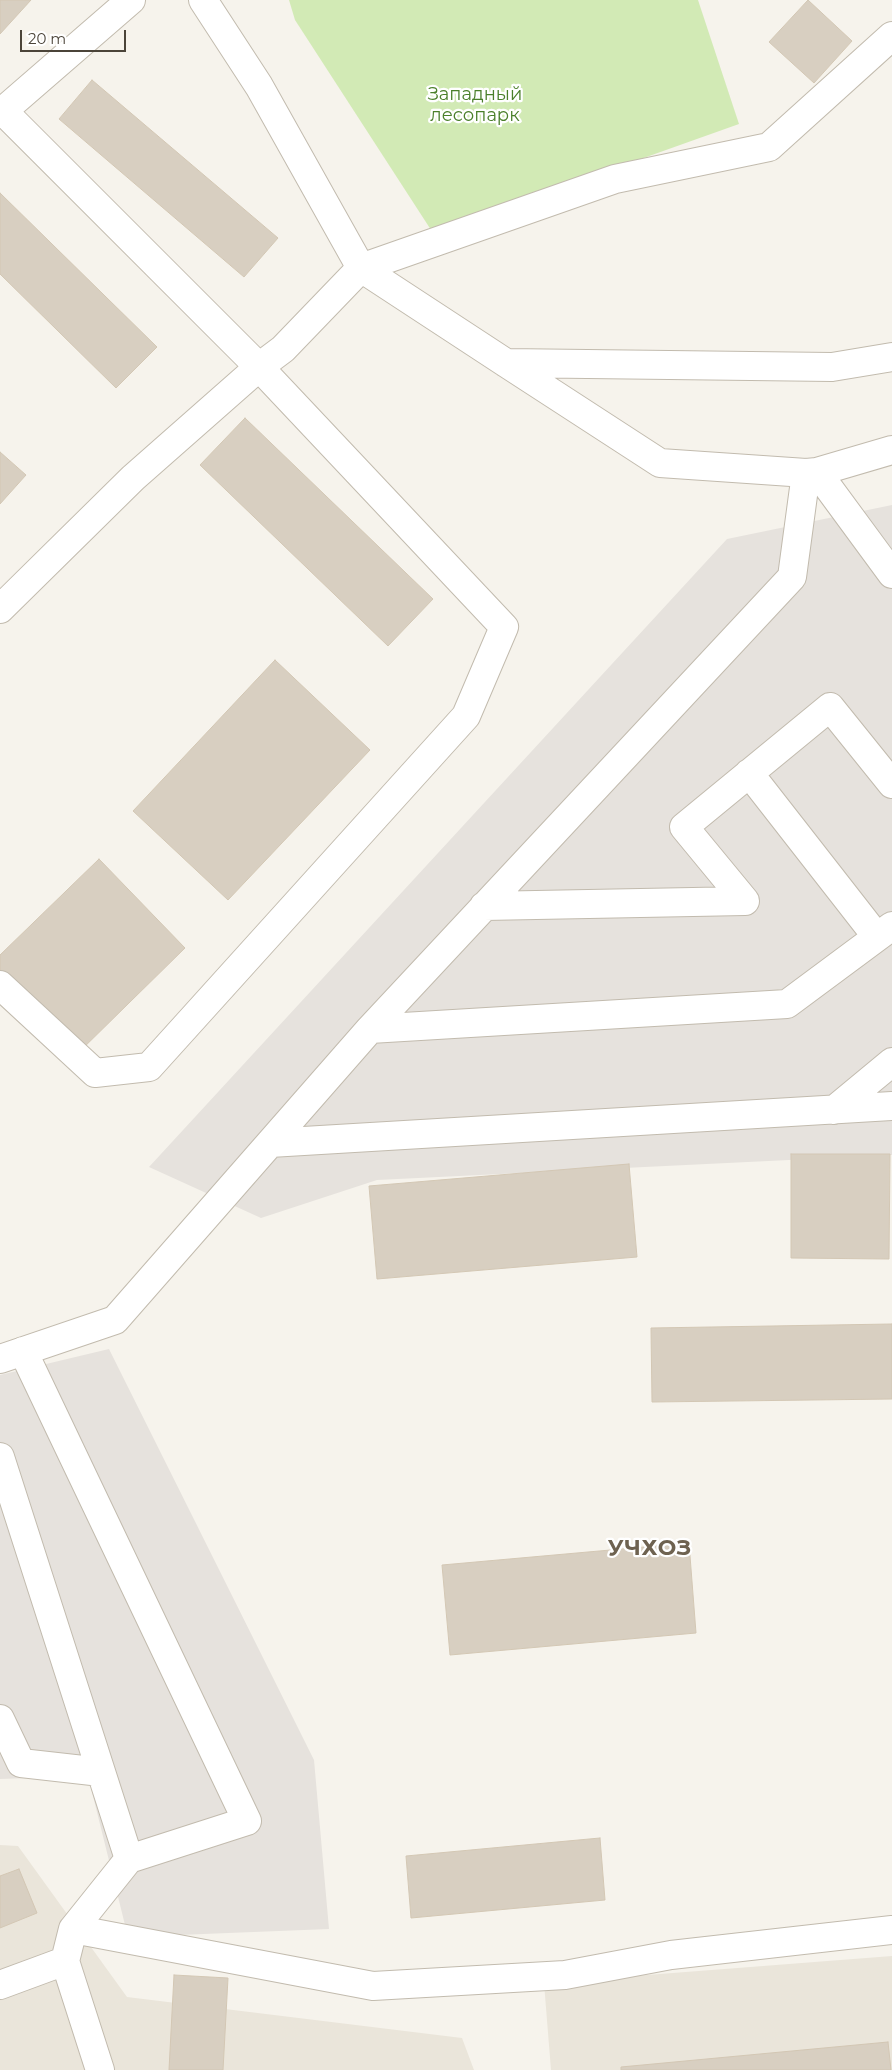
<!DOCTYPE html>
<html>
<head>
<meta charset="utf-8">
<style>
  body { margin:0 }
  #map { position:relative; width:892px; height:2070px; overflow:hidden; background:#f6f3ec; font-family:Montserrat,sans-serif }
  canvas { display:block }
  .scale { position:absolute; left:20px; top:30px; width:106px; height:22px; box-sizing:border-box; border:2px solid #4b4439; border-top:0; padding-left:6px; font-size:15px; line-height:18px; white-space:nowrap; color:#4b4439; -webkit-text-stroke:4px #fff; paint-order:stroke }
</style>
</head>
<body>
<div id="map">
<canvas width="892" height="2070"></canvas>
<div class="scale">20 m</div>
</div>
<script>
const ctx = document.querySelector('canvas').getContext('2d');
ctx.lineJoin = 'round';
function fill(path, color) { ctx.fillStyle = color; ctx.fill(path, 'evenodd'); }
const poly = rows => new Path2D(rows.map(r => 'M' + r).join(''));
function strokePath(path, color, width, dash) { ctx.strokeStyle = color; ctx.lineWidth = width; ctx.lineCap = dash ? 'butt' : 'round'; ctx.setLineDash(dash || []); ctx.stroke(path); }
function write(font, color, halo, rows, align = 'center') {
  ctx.font = font + ' Montserrat,sans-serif'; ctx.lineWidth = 4.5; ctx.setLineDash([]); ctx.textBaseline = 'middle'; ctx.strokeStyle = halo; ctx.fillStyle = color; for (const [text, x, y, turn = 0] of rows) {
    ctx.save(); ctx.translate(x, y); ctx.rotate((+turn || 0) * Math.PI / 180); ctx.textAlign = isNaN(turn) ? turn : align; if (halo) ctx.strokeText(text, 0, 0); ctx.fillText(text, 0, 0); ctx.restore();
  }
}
fill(poly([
  [0,1845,18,1846,127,1997,462,2038,474,2070,0,2070],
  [892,1956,892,2070,551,2070,544,1983]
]), '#eae5da');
fill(poly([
  [892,505,892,1155,377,1180,261,1218,149,1167,727,539],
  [109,1349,314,1760,329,1929,128,1937,88,1776,0,1779,0,1375]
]), '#e6e2dd');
fill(poly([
  [289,0,698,0,739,124,433,233,295,20]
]), '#d2eab5');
const building = poly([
  [0,0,31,0,0,34,0,0],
  [808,0,852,41,814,83,769,42,808,0],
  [92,80,278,238,244,277,59,119,92,80],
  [0,193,157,347,116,388,0,274,0,193],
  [245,418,433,599,388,646,200,465,245,418],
  [0,452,26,475,0,504,0,452],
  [275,660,370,750,228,900,133,811,275,660],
  [99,859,185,948,73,1058,0,983,0,955,99,859],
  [791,1154,890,1154,889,1259,791,1258,791,1154],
  [629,1164,637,1257,377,1279,369,1186,629,1164],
  [892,1324,892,1399,652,1402,651,1328,892,1324],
  [689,1543,696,1633,450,1655,442,1565,689,1543],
  [600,1838,605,1900,411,1918,406,1856,600,1838],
  [19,1869,37,1913,0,1928,0,1876,19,1869],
  [174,1975,228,1978,223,2070,169,2070,174,1975],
  [888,2042,891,2070,621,2070,621,2067,888,2042]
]);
fill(building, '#d8cfc1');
strokePath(building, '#d3c7b4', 1);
const minor = poly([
  [203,0,259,86,361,268,506,363,660,463,806,473,817,472,892,450],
  [506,363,832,367,892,357],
  [817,472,892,574],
  [0,609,133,478,259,367,283,349,361,268,615,179,769,147,892,36],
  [749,773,877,937],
  [484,906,745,901,684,827,830,707,892,784],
  [0,985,95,1073,149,1067,466,716,504,627,259,367,3,111,131,0],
  [370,1029,787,1004,892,926],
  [834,1110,892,1062],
  [270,1143,892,1106],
  [23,1351,247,1821,129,1859],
  [0,1359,115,1320,370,1029,792,577,806,473],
  [0,1457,129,1859,73,1929,65,1961,0,1985],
  [0,1719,21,1763,101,1772],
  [73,1929,373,1986,565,1975,671,1955,892,1930],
  [65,1961,100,2070]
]);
strokePath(minor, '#c2bbae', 30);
strokePath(minor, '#fff', 28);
write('18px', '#4a7f2a', '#fff', [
  ["Западный",475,95],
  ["лесопарк",475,116]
]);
ctx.letterSpacing = '1px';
write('bold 22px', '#6e6250', '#fff', [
  ["УЧХОЗ",650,1549]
]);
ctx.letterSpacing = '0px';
</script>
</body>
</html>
